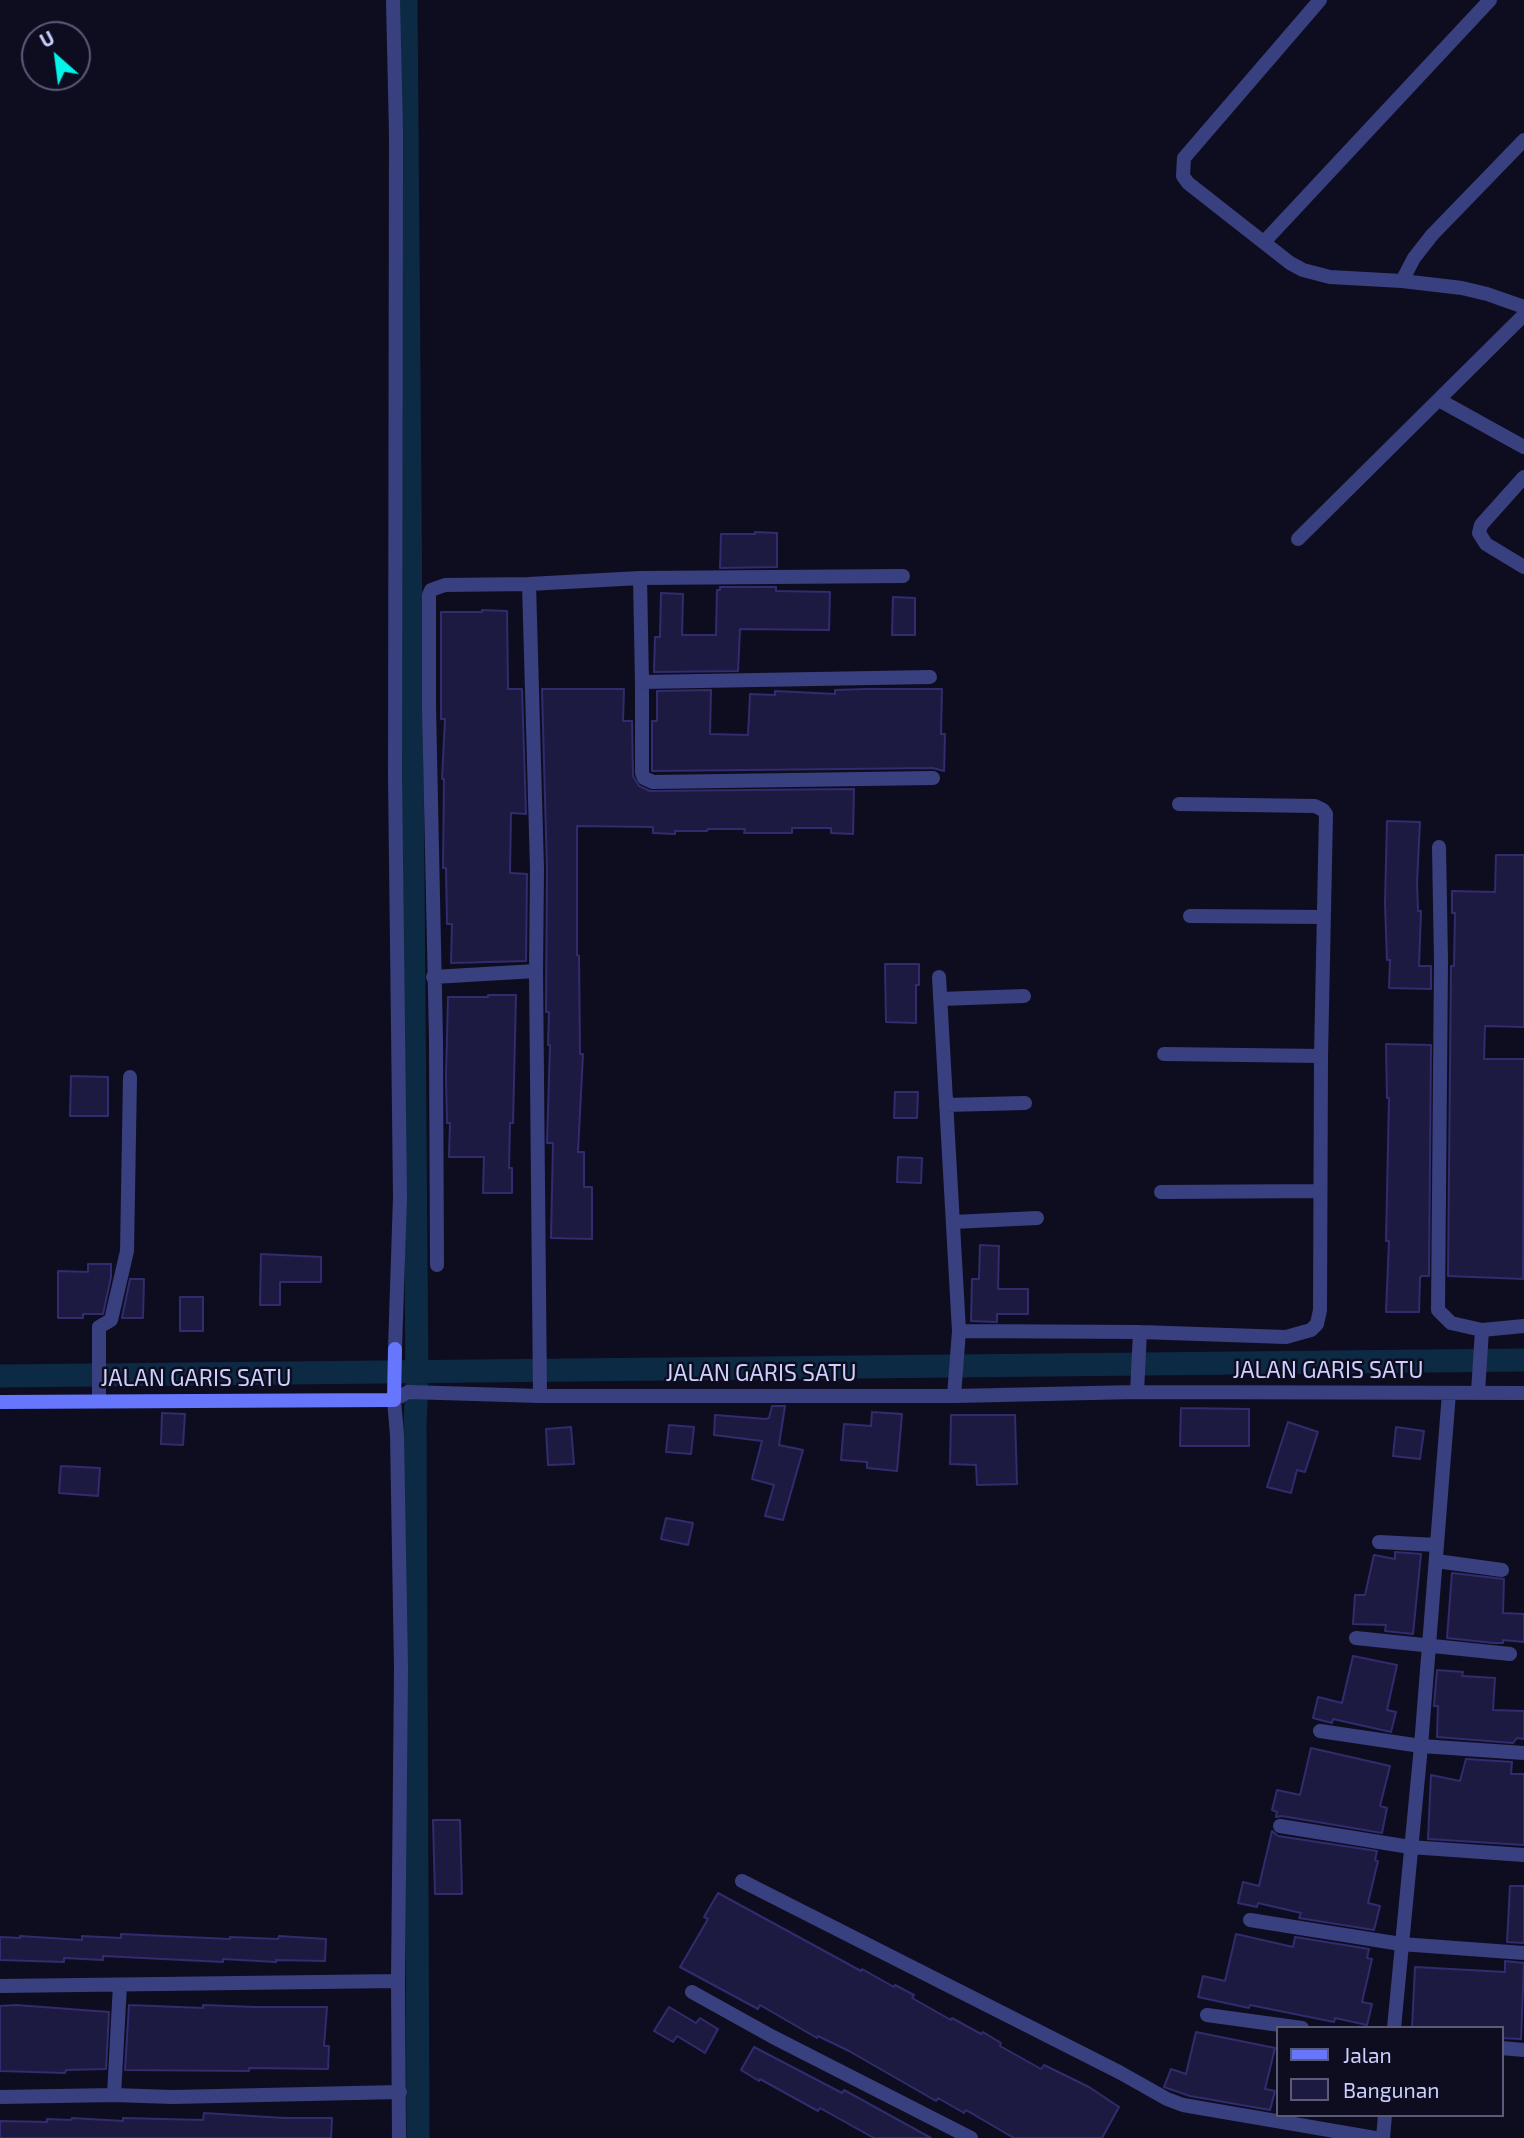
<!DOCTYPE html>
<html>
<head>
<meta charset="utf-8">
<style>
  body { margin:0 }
  #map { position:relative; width:1524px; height:2138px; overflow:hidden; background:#0e0d20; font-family:"Exo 2",sans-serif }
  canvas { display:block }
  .legend { position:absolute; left:1276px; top:2026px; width:228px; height:91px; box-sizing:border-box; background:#0e0d20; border:2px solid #5a5b79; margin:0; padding:9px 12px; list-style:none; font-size:21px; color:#cdcffe }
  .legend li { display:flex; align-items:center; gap:14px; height:35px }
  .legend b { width:35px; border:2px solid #5a5b79 }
  .north { position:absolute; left:21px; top:21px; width:70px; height:70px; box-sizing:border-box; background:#0e0d20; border:2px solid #5a5b79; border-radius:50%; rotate:332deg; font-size:19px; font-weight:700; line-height:28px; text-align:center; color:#cdcffe }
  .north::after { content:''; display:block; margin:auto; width:24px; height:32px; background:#04f4ea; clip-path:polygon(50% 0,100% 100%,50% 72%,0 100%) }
</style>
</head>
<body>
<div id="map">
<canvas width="1524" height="2138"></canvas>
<ul class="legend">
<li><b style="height:9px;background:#6677fd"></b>Jalan</li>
<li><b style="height:19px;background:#1c1a41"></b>Bangunan</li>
</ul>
<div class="north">U</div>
</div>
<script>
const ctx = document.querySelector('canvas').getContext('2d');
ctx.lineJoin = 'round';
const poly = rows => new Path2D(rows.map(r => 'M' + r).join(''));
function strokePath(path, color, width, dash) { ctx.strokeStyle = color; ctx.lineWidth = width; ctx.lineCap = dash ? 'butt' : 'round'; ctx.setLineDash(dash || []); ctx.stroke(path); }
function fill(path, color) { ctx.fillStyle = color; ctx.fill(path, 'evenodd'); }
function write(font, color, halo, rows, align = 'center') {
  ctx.font = font + ' "Exo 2",sans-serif'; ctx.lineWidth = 5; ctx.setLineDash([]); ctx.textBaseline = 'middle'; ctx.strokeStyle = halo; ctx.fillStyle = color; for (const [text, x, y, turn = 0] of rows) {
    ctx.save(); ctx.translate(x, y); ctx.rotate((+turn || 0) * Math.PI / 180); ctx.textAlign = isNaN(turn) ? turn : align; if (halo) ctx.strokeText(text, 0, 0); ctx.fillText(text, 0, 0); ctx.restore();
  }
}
strokePath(poly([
  [406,0,417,1380,415,1424,418,2138],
  [0,1376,1524,1360]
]), '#0d2a45', 23);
const building = poly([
  [755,532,777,533,777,567,720,568,721,534,755,534,755,532],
  [720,587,776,587,776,591,830,592,829,630,740,629,738,671,654,672,655,637,660,637,661,593,683,594,682,635,716,635,717,590,720,590,720,587],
  [893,597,915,598,915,635,892,635,893,597],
  [482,610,507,611,508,689,522,689,526,814,511,813,510,873,527,874,526,961,451,963,452,924,447,924,446,868,443,868,444,779,442,779,445,719,441,719,441,612,482,612,482,610],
  [542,689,624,689,623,721,632,721,633,776,639,786,650,791,854,789,853,834,831,833,831,828,792,828,792,833,744,833,745,829,708,829,707,831,675,831,675,834,653,833,653,827,577,826,577,955,579,956,580,1054,583,1054,578,1152,584,1152,584,1187,592,1187,592,1239,551,1238,553,1143,547,1143,550,1045,548,1045,549,1012,546,1012,547,869,542,689],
  [866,689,942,689,941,734,945,734,944,771,933,768,652,771,652,721,657,721,657,691,711,690,710,734,748,735,750,694,775,695,775,691,835,694,835,690,866,689],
  [1387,821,1420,822,1417,882,1418,911,1421,911,1419,966,1431,966,1431,989,1389,988,1390,960,1387,960,1385,904,1387,821],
  [1496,855,1524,855,1524,1027,1485,1026,1484,1059,1524,1059,1523,1279,1448,1276,1451,966,1454,966,1455,913,1452,913,1452,891,1495,892,1496,855],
  [885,964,919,964,919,985,916,985,916,1023,886,1022,885,964],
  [488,995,516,995,513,1123,510,1123,509,1168,512,1168,512,1193,483,1193,484,1157,449,1157,450,1123,447,1123,446,1076,448,997,488,997,488,995],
  [1386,1044,1431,1045,1429,1276,1421,1276,1420,1278,1419,1312,1386,1312,1389,1241,1386,1241,1389,1098,1387,1098,1386,1044],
  [71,1076,108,1077,108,1116,70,1116,71,1076],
  [895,1092,918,1092,917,1118,894,1118,895,1092],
  [898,1157,922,1158,921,1183,897,1182,898,1157],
  [980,1245,999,1246,998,1289,1028,1289,1028,1314,997,1314,997,1322,971,1321,972,1279,979,1279,980,1245],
  [261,1254,321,1257,321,1282,280,1282,280,1305,260,1305,261,1254],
  [88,1264,111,1264,111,1277,103,1314,83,1314,83,1318,58,1318,58,1271,88,1272,88,1264],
  [130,1279,144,1279,143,1318,122,1318,130,1279],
  [180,1297,203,1297,203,1331,180,1331,180,1297],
  [772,1406,785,1406,779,1445,803,1450,783,1520,765,1516,774,1485,752,1479,762,1441,714,1435,715,1415,766,1419,769,1418,772,1406],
  [1181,1408,1249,1409,1249,1446,1180,1446,1181,1408],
  [872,1412,902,1414,897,1471,867,1468,867,1462,841,1460,844,1424,871,1426,872,1412],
  [162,1413,185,1414,183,1445,161,1444,162,1413],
  [951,1415,1015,1415,1017,1484,977,1485,976,1465,950,1464,951,1415],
  [1288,1422,1318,1432,1305,1472,1297,1470,1291,1493,1267,1487,1288,1422],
  [669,1425,694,1427,691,1454,666,1452,669,1425],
  [571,1427,574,1464,548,1465,546,1429,571,1427],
  [1396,1427,1424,1431,1420,1459,1393,1456,1396,1427],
  [61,1466,100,1468,98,1496,59,1493,61,1466],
  [666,1518,693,1523,688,1545,661,1539,666,1518],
  [1395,1552,1421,1554,1413,1634,1385,1631,1386,1625,1353,1624,1355,1595,1365,1595,1374,1555,1395,1559,1395,1552],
  [1452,1573,1504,1579,1503,1613,1524,1614,1524,1642,1503,1640,1503,1643,1494,1643,1447,1638,1452,1573],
  [1353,1656,1397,1665,1387,1710,1396,1712,1391,1732,1333,1719,1332,1723,1313,1718,1318,1697,1342,1703,1353,1656],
  [1437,1670,1463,1672,1462,1676,1495,1678,1493,1710,1524,1711,1524,1739,1517,1738,1513,1743,1437,1737,1438,1706,1434,1706,1437,1670],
  [1311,1748,1390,1766,1380,1806,1387,1808,1382,1833,1282,1816,1276,1817,1277,1812,1272,1810,1277,1790,1300,1795,1311,1748],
  [1466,1759,1512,1762,1511,1774,1524,1774,1524,1845,1428,1839,1431,1775,1460,1781,1466,1759],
  [433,1820,460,1820,462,1894,435,1894,433,1820],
  [1272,1831,1278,1836,1377,1851,1375,1860,1378,1861,1368,1903,1380,1906,1374,1930,1299,1918,1301,1913,1258,1903,1257,1907,1238,1903,1243,1882,1259,1886,1272,1831],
  [1510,1886,1524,1886,1524,1943,1507,1942,1510,1886],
  [718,1893,861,1971,862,1969,894,1987,895,1985,914,1995,912,1998,951,2020,952,2018,981,2034,983,2032,1001,2043,1000,2046,1041,2069,1044,2065,1089,2087,1119,2107,1102,2138,1014,2138,966,2110,964,2113,938,2098,936,2101,849,2051,818,2036,817,2038,760,2005,758,2009,680,1967,708,1919,704,1917,718,1893],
  [121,1934,230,1939,230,1937,278,1939,279,1936,326,1939,325,1961,276,1960,276,1962,223,1959,223,1962,103,1956,103,1960,64,1958,64,1962,0,1960,0,1937,20,1938,20,1936,82,1940,82,1936,121,1938,121,1934],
  [1236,1934,1293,1947,1295,1937,1369,1949,1367,1958,1372,1959,1362,2002,1372,2004,1367,2025,1335,2018,1334,2022,1250,2005,1249,2008,1198,1997,1203,1976,1225,1981,1236,1934],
  [1505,1961,1524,1963,1521,2039,1501,2038,1501,2028,1412,2028,1415,1967,1505,1972,1505,1961],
  [16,2005,109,2012,106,2069,66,2070,65,2073,0,2071,0,2006,16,2005],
  [129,2005,203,2008,203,2005,254,2007,327,2007,324,2046,329,2046,328,2069,249,2068,249,2071,125,2070,129,2005],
  [669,2007,696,2023,700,2018,718,2029,705,2053,677,2036,673,2042,654,2031,669,2007],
  [1196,2032,1275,2048,1265,2089,1275,2091,1270,2110,1190,2096,1164,2087,1171,2069,1186,2074,1196,2032],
  [754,2047,842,2093,844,2090,931,2138,874,2138,820,2108,818,2111,760,2079,759,2081,741,2070,754,2047],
  [204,2113,284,2118,332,2118,331,2138,0,2138,0,2121,47,2122,47,2119,71,2120,72,2118,123,2121,123,2118,203,2120,204,2113]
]);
fill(building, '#1c1a41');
strokePath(building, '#302c6d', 2);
strokePath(poly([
  [393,0,396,134,395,776,400,1197,395,1349],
  [1320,0,1184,158,1183,176,1188,183,1290,263,1303,270,1330,277,1402,281,1462,288,1487,294,1524,307],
  [1264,242,1490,0],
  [1402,281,1414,258,1432,235,1524,140],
  [1439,400,1524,447],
  [1524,477,1481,525,1479,533,1486,544,1524,567],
  [1298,539,1524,315],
  [640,578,642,682,930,677],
  [529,584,537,869,536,971,540,1396],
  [642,682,642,773,644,778,653,782,933,778],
  [1439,847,1441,961,1438,1310,1451,1323,1482,1330,1524,1326],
  [1190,916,1323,917],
  [433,977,536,971],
  [939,977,959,1331,954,1396],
  [940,999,1024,996],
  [1164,1054,1321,1056],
  [946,1105,1025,1103],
  [1161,1192,1320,1191],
  [953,1222,1037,1218],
  [437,1265,436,1040,429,706,429,595,431,590,445,585,529,584,640,578,903,576],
  [959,1331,1140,1332,1286,1337,1311,1330,1317,1324,1320,1310,1321,1056,1326,814,1323,810,1315,806,1179,804],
  [1137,1392,1140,1332],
  [1478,1392,1482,1330],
  [99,1401,99,1327,111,1320,127,1251,130,1077],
  [1379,1542,1437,1545],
  [1436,1561,1502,1570],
  [1356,1638,1510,1654],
  [1320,1731,1421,1746,1524,1753],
  [1280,1826,1410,1847,1524,1855],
  [742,1881,1119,2072,1167,2099,1183,2105,1375,2138],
  [1250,1920,1401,1944,1524,1953],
  [0,1986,398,1981],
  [692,1992,773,2037,971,2138],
  [1207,2015,1302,2028],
  [1394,2028,1421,1746,1449,1393],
  [1501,2048,1524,2050],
  [114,2095,120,1985],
  [0,2097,114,2095,172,2097,400,2092],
  [399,2138,398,1981,401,1669,397,1435,394,1400,408,1392,540,1396,954,1396,1137,1392,1524,1393],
  [1383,2138,1385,2115]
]), '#39407f', 14);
strokePath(poly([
  [0,1402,394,1400,395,1349]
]), '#6677fd', 14);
write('23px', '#cdcffe', '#0e0d20', [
  ["JALAN GARIS SATU",1328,1370],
  ["JALAN GARIS SATU",761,1373],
  ["JALAN GARIS SATU",196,1378]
]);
</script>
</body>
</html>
